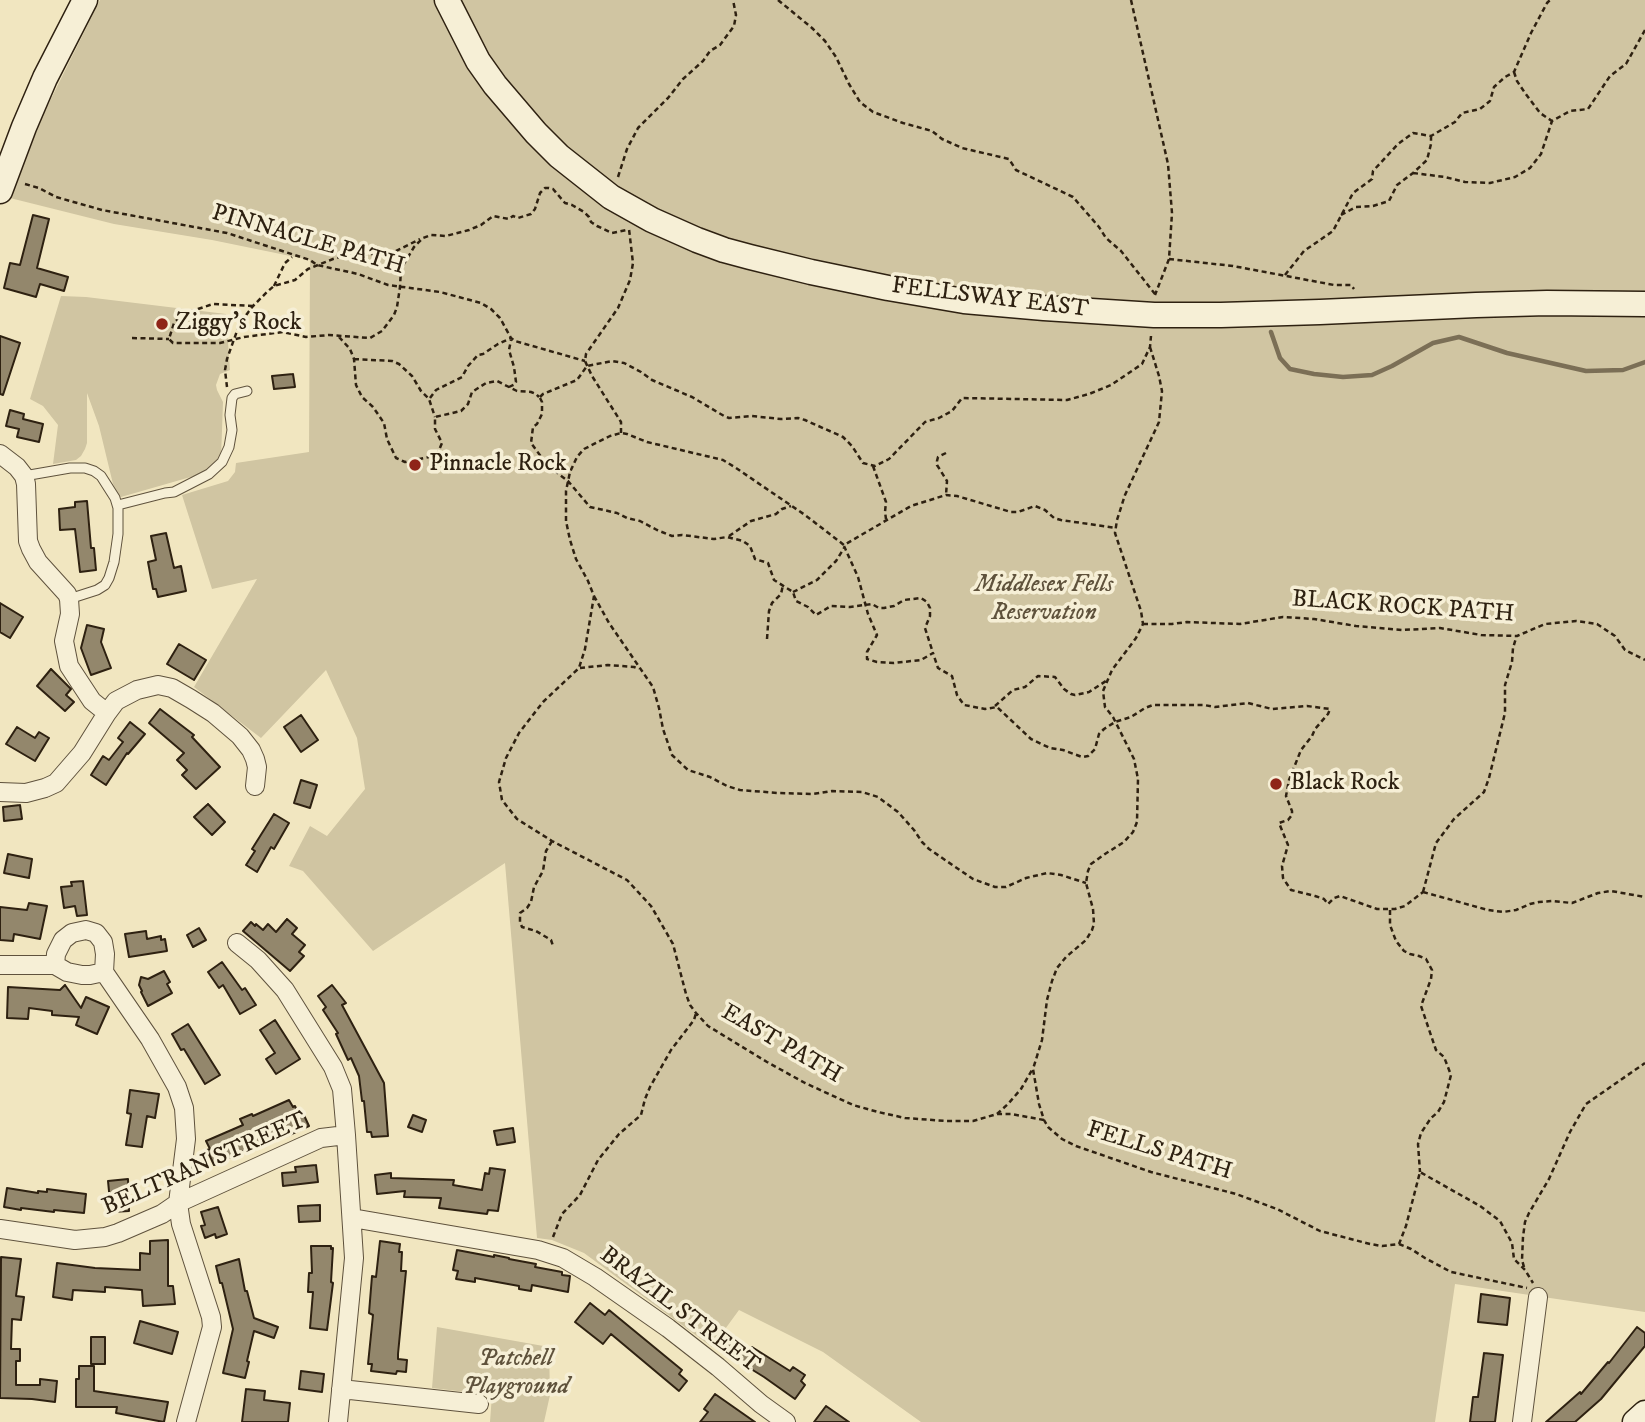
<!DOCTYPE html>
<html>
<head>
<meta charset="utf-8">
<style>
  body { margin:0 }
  canvas { display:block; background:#f1e6c0 }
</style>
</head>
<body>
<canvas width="1645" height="1422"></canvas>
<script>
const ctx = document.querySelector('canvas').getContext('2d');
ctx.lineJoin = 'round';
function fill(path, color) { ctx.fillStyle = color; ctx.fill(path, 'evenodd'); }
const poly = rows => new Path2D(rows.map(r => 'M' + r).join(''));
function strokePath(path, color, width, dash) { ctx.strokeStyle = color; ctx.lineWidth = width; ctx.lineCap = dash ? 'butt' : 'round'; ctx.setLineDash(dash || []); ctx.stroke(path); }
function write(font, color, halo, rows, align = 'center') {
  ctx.font = font + ' "IM FELL DW Pica",serif'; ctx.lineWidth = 7; ctx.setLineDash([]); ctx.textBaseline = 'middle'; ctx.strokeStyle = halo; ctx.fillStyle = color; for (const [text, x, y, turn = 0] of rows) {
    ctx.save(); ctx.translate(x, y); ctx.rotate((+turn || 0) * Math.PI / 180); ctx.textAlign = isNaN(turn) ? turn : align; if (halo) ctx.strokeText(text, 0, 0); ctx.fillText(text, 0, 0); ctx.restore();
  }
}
fill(poly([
  [100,0,1645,0,1645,1312,1455,1284,1435,1422,921,1422,823,1352,739,1310,712,1347,584,1253,552,1240,537,1238,505,863,373,951,303,871,289,866,310,826,327,836,365,789,357,738,326,670,261,738,194,687,257,579,212,589,182,495,228,481,235,472,236,463,309,452,310,260,212,240,114,224,10,198,42,117],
  [61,296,86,297,226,314,230,370,220,374,216,385,217,390,223,402,221,458,208,472,121,497,119,496,113,484,99,426,87,393,87,443,85,449,81,456,76,460,53,464,58,425,43,406,30,399],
  [437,1327,549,1347,550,1395,544,1422,490,1422,492,1395,432,1388]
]), '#d0c5a2');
strokePath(poly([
  [1271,332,1280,358,1290,369,1314,374,1343,377,1372,375,1392,366,1433,343,1459,337,1507,353,1586,371,1623,370,1645,362]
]), '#7b6f56', 4.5);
const building = poly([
  [33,215,49,219,37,268,68,277,64,291,40,284,36,297,4,288,10,263,20,265,33,215],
  [0,336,20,343,3,395,0,394,0,336],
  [293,374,295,387,274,389,272,376,293,374],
  [10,410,24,414,23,419,43,424,39,442,17,437,19,429,6,426,10,410],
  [87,501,91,548,94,548,96,570,80,572,75,529,60,530,59,509,75,507,75,502,87,501],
  [166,533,174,568,181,566,186,591,158,597,156,589,153,589,148,562,156,560,151,536,166,533],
  [0,603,23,617,10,638,0,632,0,603],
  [87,625,104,629,101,642,111,668,91,675,81,648,87,625],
  [179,644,206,660,194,680,167,664,179,644],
  [51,669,71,689,66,695,74,702,65,711,37,686,51,669],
  [160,709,194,735,192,737,220,767,196,789,182,775,187,770,177,760,184,753,149,723,160,709],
  [301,715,318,740,301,752,284,727,301,715],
  [130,722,145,734,128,754,127,753,106,785,91,775,103,756,109,760,123,742,118,738,130,722],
  [17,727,35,738,39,732,49,738,35,761,6,744,17,727],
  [301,780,317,785,310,808,294,803,301,780],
  [208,804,225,822,212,835,194,817,208,804],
  [20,805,22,819,4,821,3,807,20,805],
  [274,814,289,823,274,849,271,847,257,872,246,865,255,851,252,849,274,814],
  [8,854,32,859,29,878,4,873,8,854],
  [83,881,87,915,77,916,75,906,64,908,61,887,72,886,71,882,83,881],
  [29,903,47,906,40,939,14,934,13,941,0,940,0,907,27,910,29,903],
  [287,919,297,928,292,934,305,945,299,952,304,956,290,971,243,931,251,922,255,926,256,924,263,930,268,924,276,932,287,919],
  [199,928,206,940,193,947,187,935,199,928],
  [146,931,147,939,161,936,161,940,165,939,167,951,129,957,125,934,146,931],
  [222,962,242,990,245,988,256,1005,240,1014,223,985,219,988,208,972,222,962],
  [164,971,170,982,167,984,172,993,148,1006,141,992,142,991,139,985,141,977,148,979,164,971],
  [65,985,81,1008,86,997,109,1007,97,1034,76,1025,79,1017,52,1015,52,1011,29,1008,28,1019,7,1018,8,987,60,990,65,985],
  [332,985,346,1003,342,1005,384,1083,388,1136,372,1137,371,1132,367,1132,364,1101,362,1101,359,1076,351,1058,348,1060,336,1034,338,1033,323,1010,326,1007,318,996,332,985],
  [275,1020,300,1059,276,1074,266,1059,275,1053,260,1030,275,1020],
  [188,1024,220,1075,205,1084,184,1049,181,1050,172,1034,188,1024],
  [130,1090,159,1094,155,1118,147,1116,142,1147,126,1145,131,1114,127,1113,130,1090],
  [289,1100,293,1107,295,1106,298,1113,302,1111,309,1126,285,1137,283,1135,251,1151,250,1148,214,1165,207,1150,210,1149,206,1141,243,1125,240,1119,252,1114,253,1116,289,1100],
  [413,1115,426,1120,422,1132,408,1127,413,1115],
  [513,1128,515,1142,497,1145,494,1131,513,1128],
  [316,1165,318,1182,283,1186,282,1173,296,1172,295,1167,316,1165],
  [490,1168,505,1170,498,1211,488,1210,487,1214,439,1208,441,1198,404,1197,405,1191,377,1194,375,1175,391,1173,391,1178,454,1180,453,1185,482,1190,485,1173,489,1174,490,1168],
  [128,1179,129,1211,111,1212,108,1181,128,1179],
  [7,1188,38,1193,38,1191,47,1192,47,1189,86,1194,84,1213,54,1210,54,1212,21,1208,21,1210,4,1207,7,1188],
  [320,1205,320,1221,299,1222,298,1206,320,1205],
  [218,1207,227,1234,216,1238,215,1234,205,1238,201,1226,205,1225,201,1212,218,1207],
  [168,1240,168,1286,173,1286,175,1304,143,1306,142,1290,105,1287,105,1292,73,1290,72,1300,53,1297,57,1263,95,1268,140,1270,140,1253,150,1254,150,1241,168,1240],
  [380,1241,400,1244,399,1252,402,1252,401,1271,406,1271,398,1354,398,1359,407,1360,406,1372,397,1371,396,1374,371,1371,372,1364,368,1364,373,1315,369,1313,372,1276,376,1277,380,1241],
  [311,1246,331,1246,331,1249,333,1248,331,1282,333,1283,327,1330,310,1328,313,1292,308,1292,309,1273,312,1273,311,1246],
  [457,1250,494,1257,494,1255,509,1258,509,1259,536,1264,535,1267,562,1272,562,1275,570,1276,568,1292,532,1285,531,1291,519,1289,519,1286,475,1278,475,1282,456,1279,458,1271,453,1270,457,1250],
  [1,1257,21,1259,16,1296,24,1297,21,1320,12,1319,11,1349,20,1349,20,1361,16,1361,16,1385,40,1385,40,1379,57,1381,55,1402,32,1399,0,1398,1,1257],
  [239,1259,245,1291,247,1291,254,1318,278,1327,274,1338,254,1331,247,1361,249,1362,245,1378,223,1373,233,1329,222,1283,220,1283,216,1266,239,1259],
  [1481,1294,1510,1298,1507,1325,1478,1322,1481,1294],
  [590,1303,605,1315,609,1310,682,1370,679,1374,687,1381,679,1391,611,1334,603,1344,575,1322,590,1303],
  [140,1321,178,1332,172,1354,134,1343,140,1321],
  [1637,1327,1645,1333,1645,1346,1601,1399,1575,1422,1546,1422,1580,1392,1581,1394,1608,1362,1609,1363,1637,1327],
  [91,1337,105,1337,105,1364,91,1364,91,1337],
  [729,1340,748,1353,752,1347,790,1371,793,1367,805,1375,801,1381,805,1385,795,1399,764,1377,722,1351,729,1340],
  [1484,1353,1503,1355,1495,1422,1470,1422,1473,1397,1478,1397,1484,1353],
  [79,1366,94,1366,94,1391,168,1402,164,1422,116,1413,117,1407,76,1407,76,1379,79,1379,79,1366],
  [301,1371,324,1374,322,1392,299,1389,301,1371],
  [246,1389,265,1391,264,1400,290,1403,288,1422,242,1422,246,1389],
  [715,1394,755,1422,700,1422,708,1412,704,1409,715,1394],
  [826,1406,849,1422,814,1422,826,1406]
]);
fill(building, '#93876c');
strokePath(building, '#2e2111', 2);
const lane = poly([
  [24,476,70,468,85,468,94,471,101,476,115,498,118,508,118,534,114,562,109,578,105,585,97,590,69,599],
  [118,505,165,493,174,492,209,474,222,462,229,447,232,430,230,415,232,398,235,394,247,391]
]);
const street = poly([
  [0,454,17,467,24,476,26,484,28,541,31,549,38,562,67,594,69,599,70,614,64,641,69,666,92,701,107,713],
  [0,792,26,793,45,788,56,783,82,753,107,713,116,701,137,690,158,685,172,688,191,699,213,713,240,736,251,750,255,759,257,767,255,786],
  [237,943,258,960,285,990,333,1067,342,1089,346,1135,354,1258,338,1422],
  [0,965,55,965,67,972,82,975,90,975,104,972],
  [55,965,56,954,63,940,72,933,86,930,96,933,103,942,105,954,104,972],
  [104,972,150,1039,177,1087,184,1108,186,1139,178,1203,181,1224,211,1317,212,1327,186,1422],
  [352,1218,538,1250,563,1258,595,1277,668,1328,718,1367,761,1404,786,1422],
  [0,1229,75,1240,105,1237,118,1233,162,1214,178,1203,321,1138,346,1135],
  [341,1389,479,1404],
  [1522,1422,1538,1297]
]);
const secondary = poly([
  [447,0,478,61,495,85,536,133,559,156,611,197,652,220,697,240,724,250,750,257,811,272,888,288,964,301,1044,308,1154,315,1221,315,1320,312,1476,305,1547,303,1645,304],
  [0,191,24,127,45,78,85,0],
  [1635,1422,1645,1413]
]);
strokePath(lane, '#5f523d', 11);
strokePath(street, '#5f523d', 20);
strokePath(secondary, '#2e2111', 27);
strokePath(poly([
  [778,0,812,28,825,41,836,57,849,84,860,102,873,112,903,123,932,131,942,139,962,148,1009,159,1016,170,1073,197,1099,227,1106,238,1121,251,1155,294],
  [1131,0,1168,164,1172,213,1169,259,1155,295],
  [1514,72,1517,81,1525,93,1540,113,1552,121],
  [1413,173,1445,177,1465,182,1490,183,1515,177,1530,168,1541,154,1552,121,1570,111,1588,109,1610,76,1626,64,1645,30],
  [618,177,627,149,638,128,668,98,683,79,703,61,710,51,720,45,734,26,736,15,733,0],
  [25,184,39,188,56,197,102,210,227,233,310,260,317,265,358,274,388,285,440,292,481,303,491,309,500,318,511,338,515,341,585,361],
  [1341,215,1356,207,1373,206,1389,201,1397,185,1413,173,1427,160,1431,144,1431,136],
  [1169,259,1233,266,1334,285,1351,285,1354,289],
  [1285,275,1304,251,1333,231,1353,193,1372,179,1373,171,1398,144,1413,133,1431,136,1455,122,1462,113,1480,109,1490,101,1494,87,1505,77,1514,72,1531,33,1547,3,1550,0],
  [274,286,285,263,292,257],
  [253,306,213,304,183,314,174,323,169,339,173,343,220,343,244,337,283,332,306,337,329,335,370,338,382,331,394,315,397,307,400,287,401,269,414,247,423,238,431,235,446,236,469,230,481,225,493,216,509,219,513,216,518,218,531,214,535,209,540,193,545,188,549,188,553,189,565,203,572,205,584,212,589,217,591,222,597,226,612,233,627,230],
  [339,337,350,349,354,359,356,385,362,397,373,407,384,423,387,439,396,458,405,462,429,457,439,450,442,443,435,429,435,417,461,411,468,404,472,392,486,383,497,381,517,391,531,392,536,394,539,397],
  [132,338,169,339],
  [1150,347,1159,376,1162,391,1159,422,1125,495,1117,520,1115,533,1141,611,1143,624,1136,638,1112,670,1103,691,1105,707,1113,717,1134,759,1138,779,1137,822,1133,832,1124,842,1105,854,1091,864,1088,871,1086,883,1093,909,1094,924,1092,930,1086,940,1066,957,1057,968,1052,981,1047,1000,1042,1040,1033,1069,1039,1104,1044,1120,1048,1127,1062,1139,1076,1146,1151,1172,1236,1194,1277,1209,1320,1231,1370,1244,1382,1246,1399,1244,1406,1226,1420,1172,1480,1206,1500,1221,1512,1243,1514,1259,1525,1270,1533,1283],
  [354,359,392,361,399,364,412,376,421,391,429,399,435,417],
  [227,387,225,370,227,359,237,331,241,322,253,306,267,292,274,286,295,280,308,269,333,259,348,255,392,253,420,239],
  [509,387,515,384,516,382,514,367,509,350,511,340],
  [540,397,543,394,577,380,587,366,612,361,624,363,641,372,652,380,692,397,724,416,729,418,751,416,781,419,798,418,805,420,843,437,852,446,863,463,875,466,889,459,925,422,939,418,952,411,962,398,1067,400,1089,394,1111,385,1142,364,1150,347,1151,336],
  [430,398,436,390,462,377,468,366,478,355,483,354,498,344,511,338],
  [540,398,542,402,542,414,537,424,533,427,531,443,548,466,568,481,590,507,617,513,627,518,640,521,657,530,672,536,682,535,714,539,727,537,743,541,750,546,755,559,768,563,774,580,793,592,796,601,808,607,816,615,831,606,850,607,872,604,879,608,884,608,894,606,904,600,921,598,927,602,930,608,930,616,925,628,933,653],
  [621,433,621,422,592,376,585,361,586,354,618,308,630,280,633,263,629,229],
  [946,453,938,457,937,461,937,465,947,481,946,495],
  [873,466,886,502,885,512,886,519],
  [729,536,751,521,776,514,782,509,791,506],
  [844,546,858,577,868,614,877,635,867,652,867,659,877,662,894,663,921,660,933,653,938,668,952,676,957,695,964,705,985,709,997,707,1031,739,1050,748,1063,750,1082,757,1088,756,1095,749,1099,734,1104,729,1115,722,1131,717,1145,708,1153,705,1204,705,1215,707,1248,703,1272,709,1307,706,1330,709,1328,714,1315,729,1312,736,1301,750,1289,780,1286,796,1292,811,1292,815,1288,820,1279,823,1288,845,1282,866,1283,878,1291,890,1315,896,1324,899,1328,904,1334,898,1340,896,1377,909,1395,909,1405,906,1423,892],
  [793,592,817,580,836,561,844,548],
  [594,596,609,623,653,687,659,708,663,729,672,755,688,770,710,777,727,786,740,790,778,793,813,794,832,791,862,792,878,797,898,812,914,830,922,842,929,849,973,879,995,887,1006,887,1026,878,1047,873,1061,875,1086,883],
  [1143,624,1172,624,1187,622,1240,624,1283,617,1314,619,1356,626,1402,630,1440,628,1481,635,1517,636,1545,624,1576,621,1597,624,1615,636,1625,650,1645,660],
  [767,639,769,611,772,603,781,594,783,585],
  [580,668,608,665,634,667,639,669],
  [995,706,1013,690,1025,687,1038,676,1055,677,1064,689,1071,694,1075,695,1089,692,1106,681],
  [552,841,546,851,543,871,534,887,531,902,527,908,520,913,520,922,522,927,536,931,551,940,553,946],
  [1423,892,1436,843,1454,819,1484,792,1489,778,1505,713,1505,685,1512,662,1513,648,1516,638],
  [1423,892,1488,910,1503,912,1516,910,1530,904,1539,902,1552,901,1572,903,1598,893,1611,891,1645,897],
  [1390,910,1390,925,1396,941,1404,951,1410,954,1419,956,1426,959,1432,970,1431,979,1421,1006,1436,1050,1444,1057,1451,1075,1444,1102,1438,1112,1431,1118,1421,1133,1418,1144,1420,1172],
  [997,1114,1008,1104,1021,1089,1032,1070],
  [1044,1120,1011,1114,997,1114,973,1121,947,1121,905,1118,878,1112,853,1105,805,1083,767,1062,708,1026,696,1013,690,1005,686,994,673,944,651,906,627,880,552,841,517,819,502,800,499,782,506,758,519,733,543,702,579,668,585,649,594,596,588,581,576,559,570,540,566,521,566,491,570,472,577,457,584,449,610,436,621,433,627,434,647,442,723,460,736,468,805,515,844,545,911,506,946,495,957,496,1011,512,1018,512,1035,506,1045,510,1054,518,1061,520,1116,528],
  [553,1237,562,1214,580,1195,598,1160,619,1134,641,1115,645,1099,650,1087,671,1050,694,1020,696,1013],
  [1399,1244,1411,1249,1425,1258,1451,1272,1527,1288],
  [1524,1267,1522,1260,1523,1237,1525,1222,1529,1213,1549,1179,1570,1132,1586,1104,1645,1063]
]), '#2e2111', 2.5, [5, 3.5]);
strokePath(lane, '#f6efd6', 9);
strokePath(street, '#f6efd6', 18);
strokePath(secondary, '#f6efd6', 24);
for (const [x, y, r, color] of [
  [162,324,7,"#8f2418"],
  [415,465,7,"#8f2418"],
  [1276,784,7,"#8f2418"]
]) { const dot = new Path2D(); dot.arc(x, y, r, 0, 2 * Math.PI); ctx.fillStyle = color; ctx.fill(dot); strokePath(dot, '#f6efd6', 2.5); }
write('24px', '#2e2111', '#f6efd6', [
  ["PINNACLE PATH",308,241,16],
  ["FELLSWAY EAST",990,299,7],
  ["BLACK ROCK PATH",1403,608,4],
  ["EAST PATH",781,1045,30],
  ["FELLS PATH",1159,1152,17],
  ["BELTRAN STREET",205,1165,-24],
  ["BRAZIL STREET",679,1311,37]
]);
write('24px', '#2e2111', '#f6efd6', [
  ["Ziggy's Rock",176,324],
  ["Pinnacle Rock",429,465],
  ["Black Rock",1290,784]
], 'left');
write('italic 24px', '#5f523c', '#f6efd6', [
  ["Middlesex Fells",1044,586],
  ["Reservation",1044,614],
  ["Patchell",516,1360],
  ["Playground",516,1388]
]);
</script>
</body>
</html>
